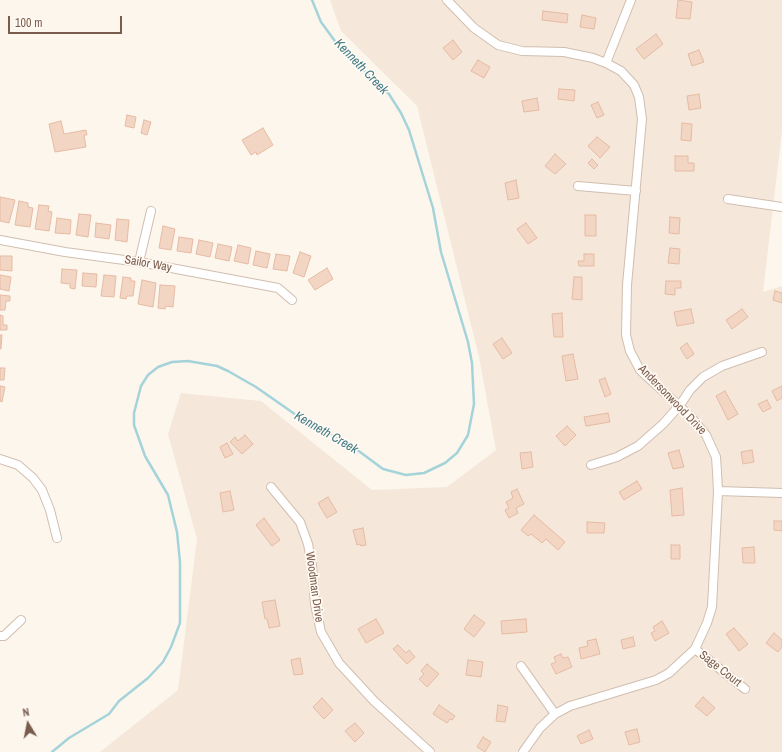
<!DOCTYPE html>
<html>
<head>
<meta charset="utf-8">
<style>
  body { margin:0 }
  #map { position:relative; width:782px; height:752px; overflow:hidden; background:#fdf6ec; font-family:"Archivo Narrow",sans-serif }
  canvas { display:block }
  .north { position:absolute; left:8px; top:704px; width:40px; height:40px; -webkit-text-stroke:3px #fffaf3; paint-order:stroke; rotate:350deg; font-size:11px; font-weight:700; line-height:16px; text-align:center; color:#7a5c4d }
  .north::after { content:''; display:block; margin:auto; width:14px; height:18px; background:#7a5c4d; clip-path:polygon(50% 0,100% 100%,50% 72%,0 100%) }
  .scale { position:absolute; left:8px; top:16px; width:114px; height:18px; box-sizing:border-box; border:2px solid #7a5c4d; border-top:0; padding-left:5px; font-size:12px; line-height:14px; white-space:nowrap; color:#7a5c4d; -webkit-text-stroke:3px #fffaf3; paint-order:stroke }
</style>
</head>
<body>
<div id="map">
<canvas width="782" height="752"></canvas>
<div class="north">N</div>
<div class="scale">100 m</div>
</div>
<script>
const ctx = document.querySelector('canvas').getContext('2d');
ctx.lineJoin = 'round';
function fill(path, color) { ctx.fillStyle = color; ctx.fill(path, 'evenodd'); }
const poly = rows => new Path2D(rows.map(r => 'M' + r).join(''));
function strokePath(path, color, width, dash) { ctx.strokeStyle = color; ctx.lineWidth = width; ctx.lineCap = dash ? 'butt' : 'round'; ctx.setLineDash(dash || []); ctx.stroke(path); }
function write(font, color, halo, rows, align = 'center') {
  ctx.font = font + ' "Archivo Narrow",sans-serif'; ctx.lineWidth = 3.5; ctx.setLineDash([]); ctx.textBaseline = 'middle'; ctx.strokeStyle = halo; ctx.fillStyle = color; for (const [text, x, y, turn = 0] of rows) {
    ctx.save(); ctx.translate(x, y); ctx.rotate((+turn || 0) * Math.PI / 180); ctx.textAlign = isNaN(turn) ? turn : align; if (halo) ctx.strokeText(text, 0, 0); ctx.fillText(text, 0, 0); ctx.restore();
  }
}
fill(poly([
  [330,0,782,0,782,131,763,292,782,286,782,752,100,752,178,690,197,539,168,434,181,393,261,401,372,490,447,487,496,450,479,357,417,106,341,31]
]), '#f5e8da');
strokePath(poly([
  [52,752,69,738,109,714,119,701,148,678,163,662,171,647,180,623,180,562,177,532,168,495,145,456,134,425,134,413,141,386,148,375,158,367,172,362,188,361,217,366,228,371,256,387,299,417,352,446,383,469,406,475,424,473,445,463,457,453,468,435,474,404,472,363,468,342,441,252,433,208,409,130,401,113,389,94,340,48,321,22,312,0]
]), '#a5d3da', 2.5);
const building = poly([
  [678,0,692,2,690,19,676,18,678,0],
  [543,11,568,14,567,23,542,20,543,11],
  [582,15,596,18,594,29,580,27,582,15],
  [656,34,663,44,644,59,636,49,656,34],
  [453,40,462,52,453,60,443,48,453,40],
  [699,50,704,62,692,66,688,54,699,50],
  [478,60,490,67,484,78,471,71,478,60],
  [559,89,575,90,574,101,558,99,559,89],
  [699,94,701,108,689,110,687,96,699,94],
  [537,98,539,110,524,112,522,101,537,98],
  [598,102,604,115,597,118,591,105,598,102],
  [127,115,136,117,134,128,125,126,127,115],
  [144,120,151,122,147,135,141,133,144,120],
  [61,121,64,134,86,130,87,135,84,135,86,147,55,152,49,124,61,121],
  [682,123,692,124,691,141,681,140,682,123],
  [263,128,273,145,257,155,256,152,251,155,242,140,263,128],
  [597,137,610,147,600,158,588,146,597,137],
  [555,154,566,164,555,174,545,166,555,154],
  [675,156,688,156,688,163,694,163,694,171,675,171,675,156],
  [592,159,598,165,594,169,588,163,592,159],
  [516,180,519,198,508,200,505,183,516,180],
  [0,197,15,200,9,223,0,221,0,197],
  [19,201,28,203,28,207,33,208,30,227,15,225,19,201],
  [39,205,49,206,48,211,52,212,49,231,35,229,39,205],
  [79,214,91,215,88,237,76,235,79,214],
  [585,215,596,215,596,236,585,236,585,215],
  [670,217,680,218,679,234,669,233,670,217],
  [57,218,71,220,70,234,55,233,57,218],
  [117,219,129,220,127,242,115,240,117,219],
  [96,223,111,225,109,239,95,237,96,223],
  [526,223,537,238,528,244,517,229,526,223],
  [163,226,175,229,171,250,159,248,163,226],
  [179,237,193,239,191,253,177,251,179,237],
  [199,240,213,243,210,257,196,254,199,240],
  [218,244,232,247,229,261,215,258,218,244],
  [238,245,251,248,248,264,234,261,238,245],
  [670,248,680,249,679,264,668,263,670,248],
  [256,251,270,254,267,268,253,265,256,251],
  [300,252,311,256,304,277,293,273,300,252],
  [276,254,290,256,287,271,273,269,276,254],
  [584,254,594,254,594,266,579,266,578,261,584,261,584,254],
  [0,256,12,256,12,271,0,270,0,256],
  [327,268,333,279,315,290,308,280,327,268],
  [62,269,77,270,75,289,70,288,70,284,61,283,62,269],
  [83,273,97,274,96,287,82,286,83,273],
  [0,275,11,277,9,291,0,289,0,275],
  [104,275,116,276,114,297,101,296,104,275],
  [123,277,131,278,131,281,135,281,133,296,127,296,126,299,120,298,123,277],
  [574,277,582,277,582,300,572,299,574,277],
  [142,280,156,283,153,307,138,304,142,280],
  [666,281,681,281,681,288,675,288,675,295,665,294,666,281],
  [160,285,175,286,173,307,166,306,165,309,158,308,160,285],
  [775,291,782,293,782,303,773,300,775,291],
  [0,295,10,296,10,301,6,301,5,310,0,310,0,295],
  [691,309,694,323,677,326,674,312,691,309],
  [742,309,748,317,732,329,726,320,742,309],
  [562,313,563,337,554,337,552,314,562,313],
  [0,315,3,316,3,325,7,325,7,330,0,330,0,315],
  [0,335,2,335,1,349,0,349,0,335],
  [502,338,512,353,503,359,493,344,502,338],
  [687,343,694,354,687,359,680,348,687,343],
  [573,354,578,379,566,381,562,356,573,354],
  [0,368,5,368,4,380,0,380,0,368],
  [605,378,611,394,605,397,599,380,605,378],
  [0,386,5,387,2,402,0,401,0,386],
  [782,386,782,398,777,401,772,391,782,386],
  [725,391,738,414,728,420,716,396,725,391],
  [767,400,771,408,763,412,758,404,767,400],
  [608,413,610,422,586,426,584,417,608,413],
  [567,426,576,435,565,446,556,436,567,426],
  [245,435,253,444,242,454,230,442,235,437,238,441,245,435],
  [227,443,233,454,225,458,220,447,227,443],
  [679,450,684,467,673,469,668,453,679,450],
  [752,450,754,462,743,464,741,452,752,450],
  [531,452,533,467,522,469,520,453,531,452],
  [637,481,642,489,624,500,619,492,637,481],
  [682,488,684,515,672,516,670,490,682,488],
  [517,489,524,504,516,508,518,513,509,518,505,510,509,508,506,502,513,498,511,492,517,489],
  [230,491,234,510,223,512,220,493,230,491],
  [328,497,337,512,327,518,318,503,328,497],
  [534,515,565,542,558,550,546,539,542,543,531,534,528,536,521,530,534,515],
  [264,518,280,540,272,546,256,525,264,518],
  [774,521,782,521,782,531,774,530,774,521],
  [587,522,605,523,604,533,587,533,587,522],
  [363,528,366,545,361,546,360,544,357,545,353,530,363,528],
  [671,545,680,545,680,559,671,559,671,545],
  [754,547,755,563,743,563,742,548,754,547],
  [275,600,280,626,269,628,267,619,265,619,262,602,275,600],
  [474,615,485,623,474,637,464,629,474,615],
  [376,619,384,633,366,643,358,629,376,619],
  [526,619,527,632,502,634,501,621,526,619],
  [662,621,669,633,655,641,651,633,655,631,653,627,662,621],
  [734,628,748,644,739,651,726,634,734,628],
  [774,633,782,640,782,647,778,652,766,643,774,633],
  [633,637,635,646,623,649,621,640,633,637],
  [596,639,600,654,581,659,579,648,588,646,587,641,596,639],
  [398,645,406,653,409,650,415,657,407,664,393,649,398,645],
  [561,654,563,658,568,657,572,667,556,674,551,664,556,662,554,657,561,654],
  [300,658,303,674,294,675,291,660,300,658],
  [468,660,483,662,481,677,466,675,468,660],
  [427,664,439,674,427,687,419,679,424,674,421,671,427,664],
  [703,697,715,708,707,716,695,706,703,697],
  [322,698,333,710,324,719,313,707,322,698],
  [439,705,455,716,452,720,450,719,447,723,433,714,439,705],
  [498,705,508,707,505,722,496,721,498,705],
  [355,723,364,733,355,742,345,731,355,723],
  [637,729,640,742,629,745,625,732,637,729],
  [589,730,593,739,581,744,577,736,589,730],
  [483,737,491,742,485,752,477,747,483,737]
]);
fill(building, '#f3d5c3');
strokePath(building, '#e6bba3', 1);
const minor = poly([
  [447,0,474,28,498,45,522,51,564,52,593,58,606,63,621,71,634,85,639,97,642,119,627,285,626,335,630,351,640,370,691,417,706,435,716,457,717,472,718,491,712,607,707,623,695,649,669,673,656,680,570,706,555,714,540,728,523,752],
  [606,63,631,0],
  [578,186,636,191],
  [728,199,782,207],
  [0,240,65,252,139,262,278,288,292,300],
  [139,262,151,211],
  [0,459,18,465,33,478,42,490,50,510,57,538],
  [591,465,617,457,638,446,663,424,680,405,690,390,703,377,722,366,762,352],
  [271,487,300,522,308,544,312,565,315,604,321,632,339,663,374,701,430,752],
  [718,491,782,493],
  [0,636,4,636,21,620],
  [695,649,745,689],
  [521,666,555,714]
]);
strokePath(minor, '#d1beb0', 10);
strokePath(minor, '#fff', 8);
write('12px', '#7a5c4d', '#fffaf3', [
  ["Sailor Way",148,264,10],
  ["Andersonwood Drive",672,400,46],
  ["Woodman Drive",314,587,82],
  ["Sage Court",720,669,38]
]);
write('italic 13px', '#437c86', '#fffaf3', [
  ["Kenneth Creek",361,67,46],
  ["Kenneth Creek",326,433,30]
]);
</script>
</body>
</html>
